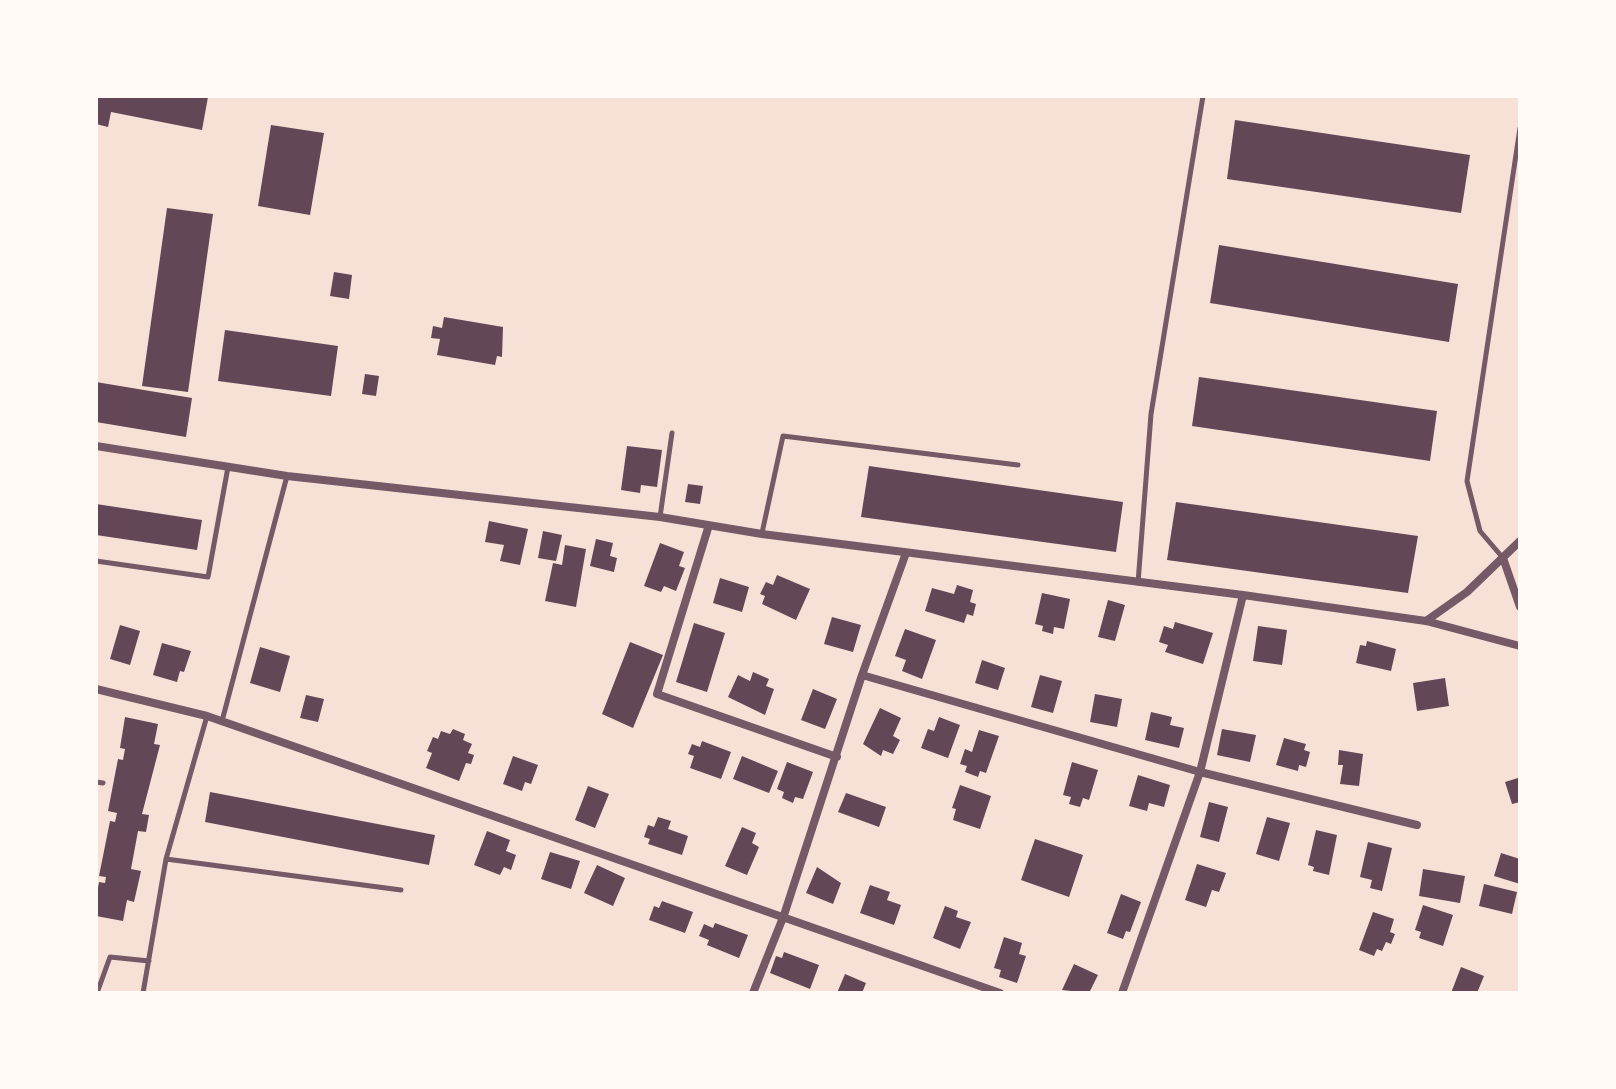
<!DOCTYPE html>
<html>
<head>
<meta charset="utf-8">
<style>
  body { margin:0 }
  #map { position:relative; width:1616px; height:1089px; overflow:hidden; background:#f7e1d7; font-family:Rubik,sans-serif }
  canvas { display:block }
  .frame { position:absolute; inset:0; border:98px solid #fffaf5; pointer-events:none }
</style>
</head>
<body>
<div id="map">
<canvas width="1616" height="1089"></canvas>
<div class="frame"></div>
</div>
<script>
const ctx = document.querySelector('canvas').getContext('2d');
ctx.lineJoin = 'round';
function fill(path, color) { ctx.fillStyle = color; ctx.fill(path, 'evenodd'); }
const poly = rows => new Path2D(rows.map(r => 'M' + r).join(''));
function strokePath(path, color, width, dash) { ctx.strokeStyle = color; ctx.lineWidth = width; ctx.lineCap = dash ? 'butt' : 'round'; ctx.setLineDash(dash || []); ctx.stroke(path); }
fill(poly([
  [96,96,205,96,208,97,202,130,111,112,108,127,96,124],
  [1235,120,1470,155,1461,213,1227,179],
  [271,125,324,133,310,215,258,206],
  [167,208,213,214,188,392,142,386],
  [1219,245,1458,284,1449,342,1210,303],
  [334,272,352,275,349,299,330,296],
  [444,317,503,327,502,357,497,356,495,365,437,355,440,339,431,338,433,326,442,328],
  [225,330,338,346,331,396,218,381],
  [365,374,379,376,376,396,362,394],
  [1199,377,1437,411,1430,461,1192,426],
  [96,382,192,398,186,437,96,422],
  [627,446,662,450,657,487,641,485,640,493,621,490],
  [869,466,1123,502,1116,552,861,517],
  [688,484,703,486,700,504,685,502],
  [1176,502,1418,536,1408,593,1167,560],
  [96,504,202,520,197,550,96,535],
  [489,521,528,529,520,565,500,561,504,545,485,542],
  [543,531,562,535,556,561,538,558],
  [596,539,613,543,610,556,617,558,614,572,590,566],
  [660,543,684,552,679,566,685,568,676,591,664,586,661,592,644,586],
  [565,545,586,549,576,607,545,601,553,563,562,565],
  [777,575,810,589,796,620,762,604,765,596,760,594,766,582,773,585],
  [720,578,749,587,742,612,713,603],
  [957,585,973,590,970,602,976,604,973,616,967,614,964,623,925,611,932,588,954,594],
  [1042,593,1070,599,1064,629,1054,627,1053,634,1042,631,1043,626,1035,624],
  [1108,600,1125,605,1115,641,1098,637],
  [832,617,861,625,853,652,824,644],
  [1175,622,1213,633,1203,664,1165,652,1168,645,1159,642,1164,626,1173,629],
  [694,623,725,633,707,692,676,682],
  [120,625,140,631,130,665,110,659],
  [1258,626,1287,630,1282,665,1253,661],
  [905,629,936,640,922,679,902,671,906,660,895,656],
  [1367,641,1396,649,1391,671,1356,663,1360,645,1366,646],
  [630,642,663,655,633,728,602,714],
  [162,643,191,651,184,672,180,671,177,682,153,675],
  [260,647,290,656,280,692,250,683],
  [982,660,1005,668,998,690,975,683],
  [753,672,769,679,766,686,774,689,765,715,728,697,738,675,750,681],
  [1040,675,1062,681,1053,713,1031,707],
  [1445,678,1449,706,1417,711,1413,683],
  [813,689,837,699,825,729,801,720],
  [1095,694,1122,699,1117,727,1090,722],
  [306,695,324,699,318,722,300,718],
  [880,708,901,718,893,736,900,740,893,754,883,750,881,756,863,744],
  [1151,712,1172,717,1170,725,1184,728,1179,748,1145,740],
  [125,717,158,724,154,744,160,745,142,814,149,815,146,832,138,831,131,869,141,871,134,902,127,900,123,921,96,916,96,899,99,882,105,883,106,877,99,876,110,821,115,822,117,813,108,811,118,759,123,760,125,749,120,748],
  [939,717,960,725,948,758,921,748,928,729,934,731],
  [453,729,465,734,463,740,472,744,468,753,474,755,471,764,466,763,459,781,426,768,432,753,427,751,433,737,438,739,441,731,450,734],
  [1222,729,1256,735,1250,762,1217,755],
  [979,730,999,736,986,773,980,771,978,777,965,772,967,766,960,764,965,749,972,752],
  [1284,738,1306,744,1304,750,1310,752,1306,767,1299,765,1298,771,1276,765],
  [702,741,731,752,721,779,690,768,694,756,688,754,692,744,700,747],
  [1339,750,1363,754,1359,786,1340,784,1343,765,1338,765],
  [513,756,538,765,531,784,525,782,522,791,503,784],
  [742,756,778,771,769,793,733,779],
  [787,762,813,772,803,799,795,797,793,803,782,798,784,792,777,789],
  [1072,762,1098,770,1089,800,1083,798,1080,807,1069,804,1071,797,1063,795],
  [1138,775,1170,785,1164,807,1149,803,1147,811,1129,806],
  [1518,778,1520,802,1512,804,1505,782],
  [960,785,991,796,980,829,953,820,956,809,952,808],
  [588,786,609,794,595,828,575,820],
  [210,792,435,835,429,865,205,822],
  [846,793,886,807,879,827,838,812],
  [1209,802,1228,807,1219,842,1200,837],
  [658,817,671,821,668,829,688,836,682,855,648,844,650,839,644,837,648,825,654,827],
  [1267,817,1290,823,1279,861,1256,854],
  [742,827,756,833,752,843,759,847,747,875,725,866],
  [1316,830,1337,835,1329,875,1313,871,1314,867,1308,865],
  [487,831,510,840,506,851,516,855,511,870,504,867,500,875,474,865],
  [1035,839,1083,855,1069,897,1021,880],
  [1368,842,1392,848,1382,891,1370,888,1372,880,1360,877],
  [550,852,580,861,571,889,541,879],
  [1501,853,1520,859,1520,884,1494,876],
  [1197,864,1226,873,1219,892,1212,890,1206,907,1185,900],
  [597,865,625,878,613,906,584,893],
  [817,867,841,883,833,904,806,893],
  [1423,869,1465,876,1460,903,1419,896],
  [1484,884,1517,892,1512,914,1479,906],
  [870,885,890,892,887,900,901,905,894,925,860,913],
  [1121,894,1141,902,1130,932,1126,931,1123,939,1107,933],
  [662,901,693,912,685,933,649,920,654,906,659,908],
  [1423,905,1453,915,1443,946,1419,938,1421,932,1415,930],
  [945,906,958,911,956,917,971,922,960,949,933,938],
  [1373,912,1394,919,1390,932,1395,934,1391,944,1386,942,1382,951,1377,949,1374,956,1359,950],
  [715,923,748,935,739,958,707,945,709,940,699,936,704,924,713,928],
  [1004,937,1022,943,1019,954,1026,956,1017,983,999,977,1001,970,994,968],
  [784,952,819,965,810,989,770,973,776,956,782,958],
  [1074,964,1098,975,1089,993,1062,990],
  [1461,967,1484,976,1477,993,1451,993],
  [845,974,866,983,862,993,837,993]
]), '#644757');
strokePath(poly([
  [660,517,672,433],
  [762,533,783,436,1018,465],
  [1503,558,1480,531,1467,481,1520,128],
  [96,561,208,577,228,467],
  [1138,583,1151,414,1203,96],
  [222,721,287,476],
  [96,782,103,783],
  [166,859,401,890],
  [97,993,110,957,149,961],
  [143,993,166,859,207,716]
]), '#755966', 5);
strokePath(poly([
  [96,446,287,476,660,517,762,534,1243,595,1426,621,1520,646],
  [709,525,657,694,837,757],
  [1503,558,1520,607],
  [1426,621,1467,592,1520,541],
  [862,675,1200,772,1417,825],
  [96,689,207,716,1000,993],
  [753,993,784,915,862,675,906,553],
  [1122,993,1200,772,1243,595]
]), '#755966', 8);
</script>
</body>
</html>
